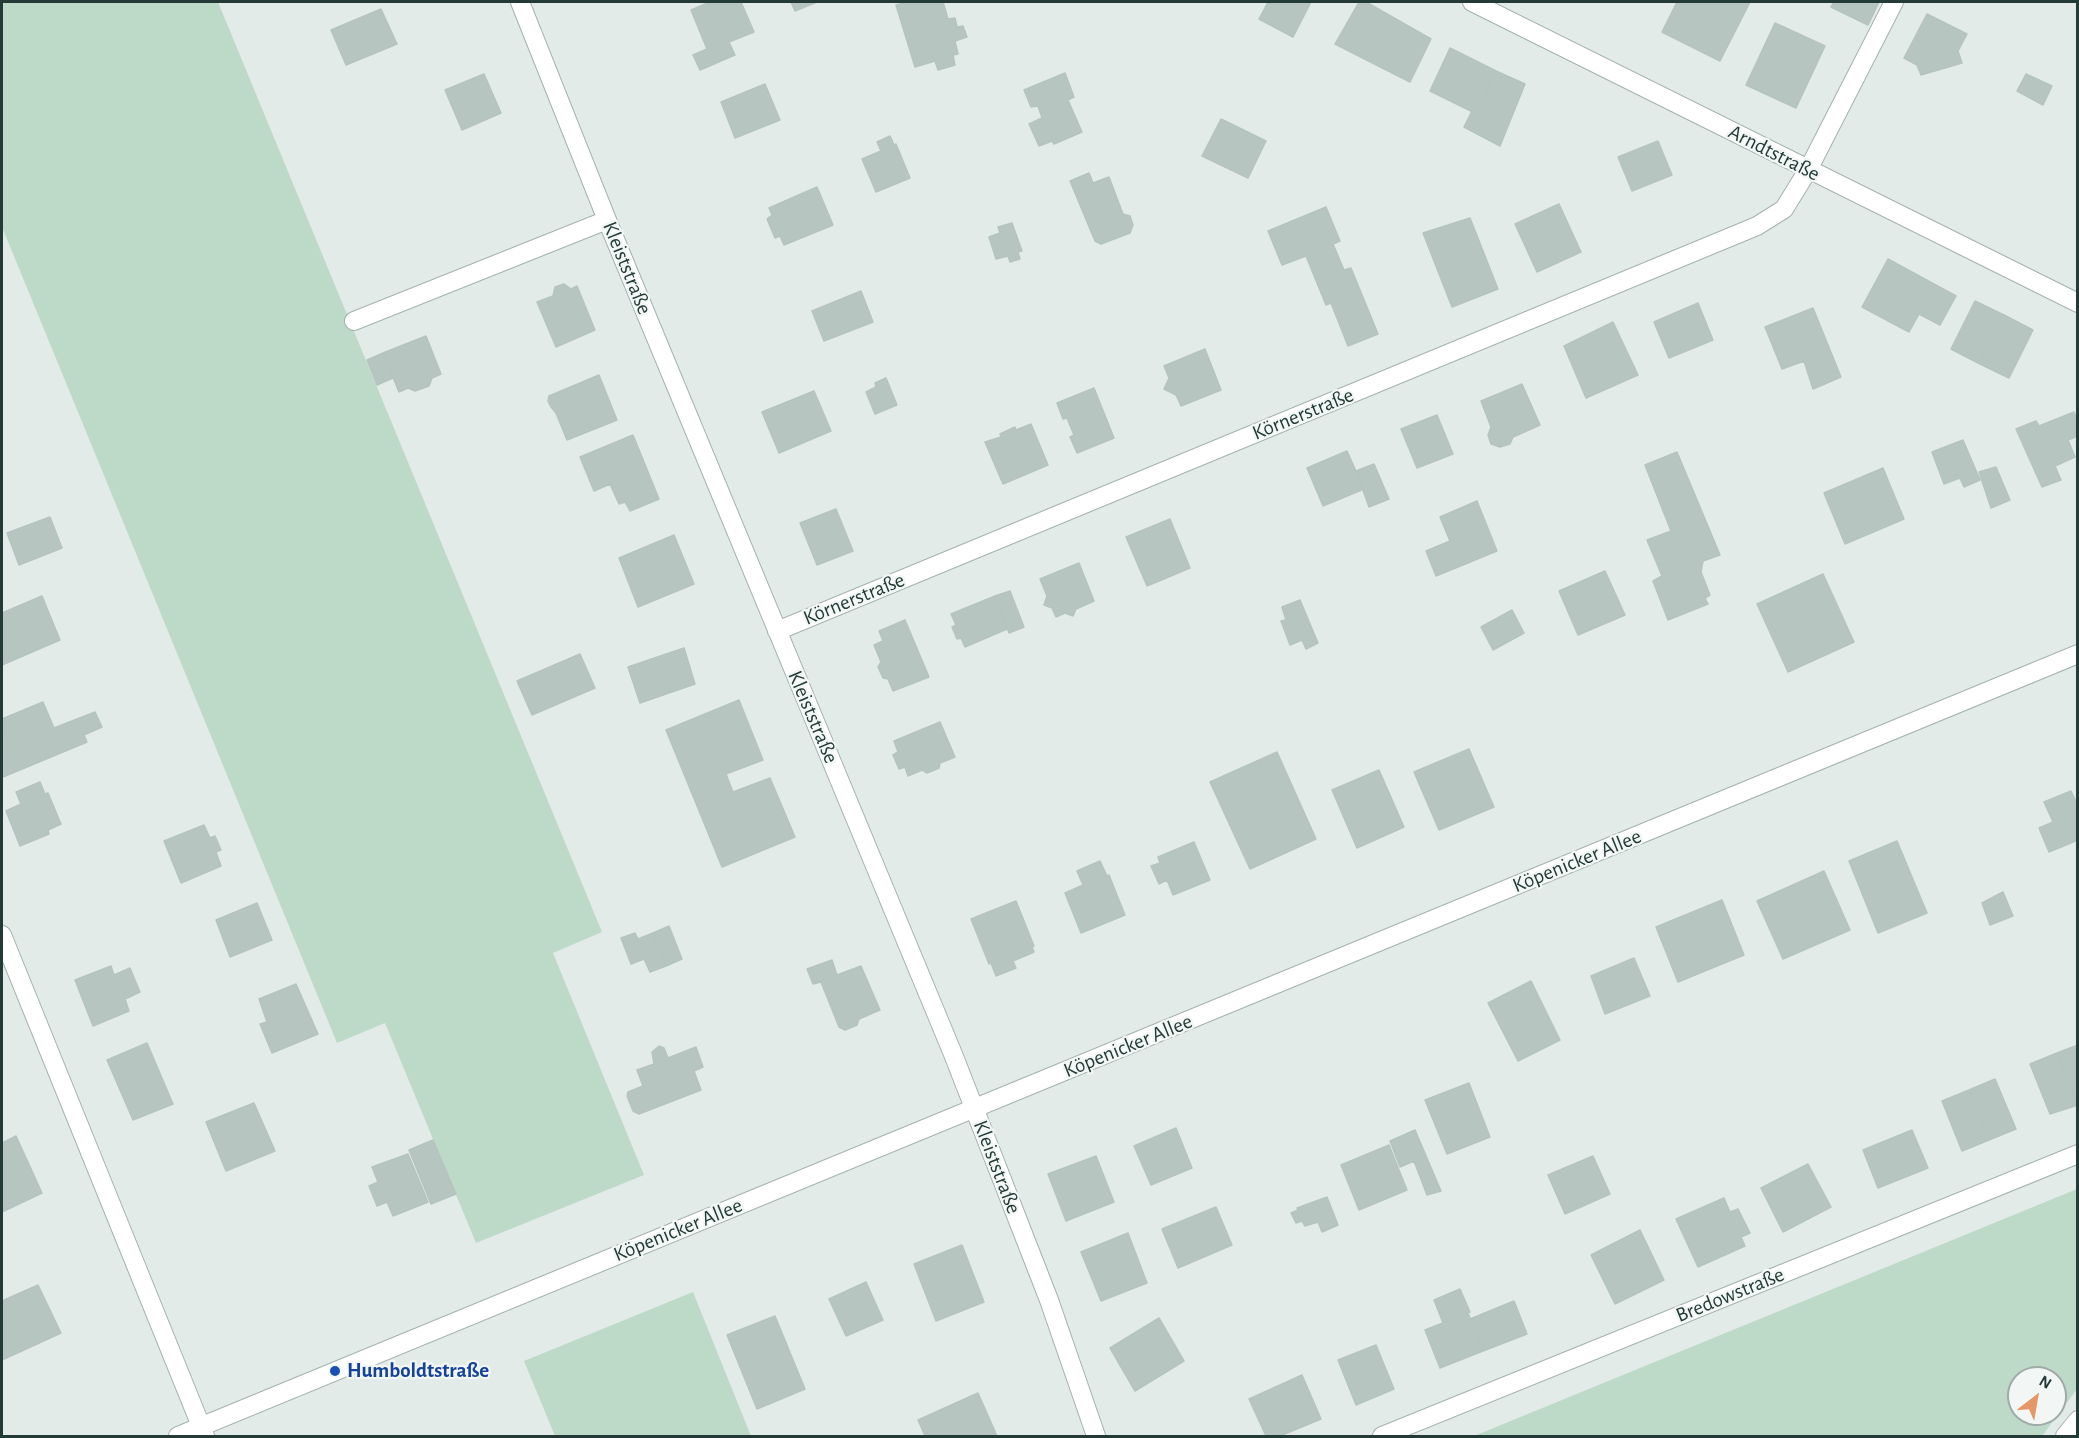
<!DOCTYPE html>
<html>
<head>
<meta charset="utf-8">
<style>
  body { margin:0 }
  #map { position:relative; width:2079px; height:1438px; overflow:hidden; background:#e2ebe8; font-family:"Alegreya Sans",sans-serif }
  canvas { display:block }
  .frame { position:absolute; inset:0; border:3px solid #243a37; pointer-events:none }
  .north { position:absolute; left:2007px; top:1366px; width:60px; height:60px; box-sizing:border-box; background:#f2f7f5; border:2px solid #a0aba9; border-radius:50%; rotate:31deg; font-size:16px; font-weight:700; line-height:24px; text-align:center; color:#243a37 }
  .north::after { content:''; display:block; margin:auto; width:21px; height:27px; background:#e59766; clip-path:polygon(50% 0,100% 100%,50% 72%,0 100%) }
</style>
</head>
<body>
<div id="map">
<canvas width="2079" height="1438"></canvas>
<div class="frame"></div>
<div class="north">N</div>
</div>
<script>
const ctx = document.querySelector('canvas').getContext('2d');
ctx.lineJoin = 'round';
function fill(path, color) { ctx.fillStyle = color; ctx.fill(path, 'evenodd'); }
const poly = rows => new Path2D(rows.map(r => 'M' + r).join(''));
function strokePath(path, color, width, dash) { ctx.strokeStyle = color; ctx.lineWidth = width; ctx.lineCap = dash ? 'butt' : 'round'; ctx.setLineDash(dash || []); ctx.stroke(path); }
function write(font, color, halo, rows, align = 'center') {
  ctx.font = font + ' "Alegreya Sans",sans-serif'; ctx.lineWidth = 4.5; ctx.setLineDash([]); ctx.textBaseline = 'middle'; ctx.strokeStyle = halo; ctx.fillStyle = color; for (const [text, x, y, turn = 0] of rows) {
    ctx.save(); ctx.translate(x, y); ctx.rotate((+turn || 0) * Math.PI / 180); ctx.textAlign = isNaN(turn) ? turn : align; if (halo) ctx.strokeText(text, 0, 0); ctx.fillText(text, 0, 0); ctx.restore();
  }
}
fill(poly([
  [2,2,218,2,602,932,553,953,644,1175,476,1243,385,1023,337,1043,2,227],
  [2077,1189,2077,1389,2042,1436,1474,1436],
  [2019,1378,2055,1378,2055,1414,2019,1414],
  [693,1292,751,1436,555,1436,524,1361]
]), '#bddac9');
const building = poly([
  [710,2,741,2,754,32,729,42,735,55,700,70,693,55,707,49,691,10,710,2],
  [791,2,817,2,795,11,791,2],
  [907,2,943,2,948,19,955,18,957,27,963,26,967,37,955,41,958,54,953,55,955,65,938,70,935,61,915,67,896,5,907,2],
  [1268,2,1311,2,1293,37,1259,19,1268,2],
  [1359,2,1366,2,1431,39,1410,82,1335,44,1359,2],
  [1677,2,1750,2,1720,61,1662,32,1677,2],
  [1834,2,1879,2,1868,25,1831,7,1834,2],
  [381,9,397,44,346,65,331,30,381,9],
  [1927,14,1967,34,1958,51,1962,63,1921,75,1917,65,1904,58,1927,14],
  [1775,23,1825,46,1796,108,1746,85,1775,23],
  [1450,48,1496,71,1485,93,1489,96,1479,115,1430,91,1450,48],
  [1496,71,1525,84,1500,146,1464,127,1472,111,1479,115,1489,96,1485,93,1496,71],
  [1065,73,1074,97,1068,100,1082,132,1054,144,1052,141,1039,146,1029,124,1042,118,1038,106,1031,107,1024,90,1065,73],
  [484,74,501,113,462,130,445,90,484,74],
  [2026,74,2052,86,2043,105,2017,91,2026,74],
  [765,84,780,120,735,138,721,102,765,84],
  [1221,119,1266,141,1248,178,1202,156,1221,119],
  [890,136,894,145,896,144,910,178,876,192,862,159,881,151,877,142,890,136],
  [1658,141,1672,175,1632,191,1618,157,1658,141],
  [1089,173,1093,183,1109,177,1123,214,1130,216,1133,225,1130,233,1101,244,1095,241,1070,181,1089,173],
  [817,187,833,225,784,245,780,236,775,238,767,219,772,215,769,208,817,187],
  [1559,204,1581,252,1537,272,1515,224,1559,204],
  [1326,207,1340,241,1333,244,1344,270,1351,268,1378,334,1348,346,1331,303,1326,305,1306,256,1282,265,1268,231,1326,207],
  [1470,218,1498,289,1452,307,1423,233,1470,218],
  [1012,223,1022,251,1018,252,1020,259,1010,262,1008,256,996,259,989,237,1000,233,998,227,1012,223],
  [1888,259,1956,296,1940,325,1919,314,1909,332,1862,307,1888,259],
  [564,284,571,289,577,286,595,330,556,347,537,302,553,296,555,287,564,284],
  [861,291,873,322,824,341,812,311,861,291],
  [1975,301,2004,315,1980,364,1951,349,1975,301],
  [1698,303,1713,340,1669,358,1654,322,1698,303],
  [1813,308,1841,377,1813,389,1804,361,1782,369,1765,327,1813,308],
  [2004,315,2033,330,2009,378,1980,364,2004,315],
  [1613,322,1638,375,1586,398,1564,346,1613,322],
  [426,336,441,374,432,378,429,386,415,391,408,388,399,392,383,353,426,336],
  [1205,349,1221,390,1181,406,1176,395,1164,389,1169,378,1164,366,1205,349],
  [383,353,393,378,377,385,367,360,383,353],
  [599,375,617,420,567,440,556,413,551,407,548,401,549,396,599,375],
  [886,378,897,405,875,414,866,392,876,387,875,383,886,378],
  [1522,384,1540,425,1513,437,1510,444,1500,447,1491,444,1488,435,1491,427,1481,401,1522,384],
  [1094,388,1114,438,1077,453,1070,437,1074,435,1067,418,1063,419,1057,403,1094,388],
  [814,391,831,431,779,453,762,412,814,391],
  [2074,412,2078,421,2078,436,2068,440,2075,457,2055,466,2061,480,2042,487,2016,429,2036,421,2039,426,2074,412],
  [1437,415,1453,454,1417,468,1401,429,1437,415],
  [1031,424,1048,465,1003,484,985,442,1001,437,1000,434,1015,427,1016,430,1031,424],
  [633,435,659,499,630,511,625,502,619,504,610,484,594,491,580,457,633,435],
  [1963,440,1980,480,1964,487,1960,478,1944,484,1932,452,1963,440],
  [1347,451,1364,489,1323,506,1307,468,1347,451],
  [1677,452,1720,555,1703,561,1701,572,1710,595,1705,598,1708,604,1668,620,1653,581,1662,576,1647,540,1671,531,1645,465,1677,452],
  [1374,464,1389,499,1369,507,1356,471,1374,464],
  [1996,467,2010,500,1991,508,1979,472,1996,467],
  [1883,468,1904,519,1845,544,1824,493,1883,468],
  [1477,501,1497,551,1436,576,1426,551,1450,541,1440,517,1477,501],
  [836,509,853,551,817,565,800,523,836,509],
  [50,517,62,548,19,565,7,533,50,517],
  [1170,519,1190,568,1147,586,1126,537,1170,519],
  [674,535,694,584,638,607,619,558,674,535],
  [1079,563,1094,601,1076,609,1073,616,1065,613,1056,617,1052,608,1044,605,1047,596,1040,579,1079,563],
  [1605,571,1625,615,1578,635,1559,591,1605,571],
  [1823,574,1854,642,1788,672,1757,604,1823,574],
  [1010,591,1024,627,1009,633,995,596,1010,591],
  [42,596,60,640,2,665,2,613,42,596],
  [995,596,1007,629,965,647,961,638,957,639,952,627,956,625,951,614,995,596],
  [1300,600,1318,643,1306,649,1302,640,1290,645,1281,621,1286,620,1282,607,1300,600],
  [1512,610,1524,633,1493,650,1481,627,1512,610],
  [905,620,929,677,893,691,888,679,883,678,878,667,881,662,874,645,883,641,879,631,905,620],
  [684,648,695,684,640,703,628,667,684,648],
  [580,654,595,688,532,715,517,681,580,654],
  [739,700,763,760,726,774,733,792,770,778,795,837,722,867,666,730,739,700],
  [43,702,54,728,95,712,102,727,84,735,87,742,3,777,2,719,43,702],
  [940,722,955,757,940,763,939,768,927,773,922,770,908,776,905,767,899,769,893,755,898,752,894,741,940,722],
  [1469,749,1494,807,1439,830,1414,772,1469,749],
  [1277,752,1316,839,1250,869,1210,782,1277,752],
  [1379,770,1404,827,1357,848,1332,790,1379,770],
  [40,782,45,794,48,793,61,824,48,830,49,834,20,846,6,811,21,804,16,792,40,782],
  [2071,791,2078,806,2078,840,2049,852,2039,828,2053,822,2044,802,2071,791],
  [204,825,210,838,215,836,221,850,216,852,221,866,181,883,164,841,204,825],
  [1897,841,1927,913,1878,933,1849,861,1897,841],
  [1194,842,1210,880,1173,895,1167,880,1159,884,1151,866,1160,863,1158,857,1194,842],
  [1100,861,1107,876,1109,875,1125,915,1081,933,1065,893,1083,885,1077,871,1100,861],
  [1824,871,1850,930,1783,959,1757,901,1824,871],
  [2003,892,2013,916,1990,925,1982,903,2003,892],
  [1722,900,1744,955,1678,982,1656,927,1722,900],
  [1016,901,1034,946,1032,947,1034,952,1013,961,1016,968,996,976,991,963,989,964,971,919,1016,901],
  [257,903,272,940,230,957,216,920,257,903],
  [669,926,682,959,666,966,653,933,669,926],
  [635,933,638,939,653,933,666,966,650,972,644,959,631,964,621,938,635,933],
  [1634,958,1650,996,1605,1014,1591,976,1634,958],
  [832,960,837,975,861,966,880,1010,859,1019,857,1025,845,1030,839,1027,821,982,813,984,807,969,832,960],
  [111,966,114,975,130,968,140,992,125,999,129,1011,93,1026,75,980,111,966],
  [1531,981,1560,1040,1518,1061,1488,1003,1531,981],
  [296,984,318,1034,272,1053,260,1024,267,1022,259,999,296,984],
  [147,1043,173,1104,133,1120,107,1060,147,1043],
  [2078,1045,2078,1103,2057,1053,2078,1045],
  [659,1046,664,1048,668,1058,696,1047,703,1067,694,1071,701,1090,639,1114,633,1111,627,1096,628,1092,643,1086,637,1070,654,1064,652,1052,659,1046],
  [2057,1053,2078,1105,2050,1114,2030,1064,2057,1053],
  [1995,1079,2016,1129,1989,1140,1969,1090,1995,1079],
  [1469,1083,1490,1137,1447,1154,1425,1100,1469,1083],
  [1969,1090,1989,1140,1962,1151,1942,1101,1969,1090],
  [254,1103,275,1151,226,1171,206,1122,254,1103],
  [1176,1128,1192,1168,1151,1185,1134,1146,1176,1128],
  [1415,1130,1441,1191,1427,1195,1414,1161,1400,1167,1390,1141,1415,1130],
  [1912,1130,1928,1168,1878,1188,1863,1150,1912,1130],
  [16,1136,42,1193,2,1212,2,1143,16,1136],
  [433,1140,456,1194,431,1204,409,1150,433,1140],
  [1389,1145,1407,1190,1359,1210,1341,1165,1389,1145],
  [408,1154,428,1202,393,1216,387,1202,377,1206,369,1186,378,1182,372,1167,408,1154],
  [1096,1156,1114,1202,1066,1221,1048,1174,1096,1156],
  [1593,1156,1610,1194,1565,1214,1548,1175,1593,1156],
  [1808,1164,1831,1207,1783,1232,1761,1188,1808,1164],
  [1327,1197,1338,1225,1322,1232,1318,1222,1305,1226,1302,1221,1296,1223,1291,1213,1298,1210,1297,1208,1327,1197],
  [1724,1198,1730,1212,1738,1209,1750,1233,1741,1237,1745,1246,1698,1267,1676,1219,1724,1198],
  [1216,1207,1232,1245,1178,1268,1162,1229,1216,1207],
  [1640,1230,1664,1280,1615,1304,1591,1255,1640,1230],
  [1128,1233,1147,1283,1101,1301,1081,1252,1128,1233],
  [962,1245,984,1302,936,1321,914,1264,962,1245],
  [866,1282,883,1320,846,1336,829,1299,866,1282],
  [38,1285,61,1333,2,1360,2,1301,38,1285],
  [1460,1289,1470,1312,1443,1323,1434,1300,1460,1289],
  [1514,1301,1527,1334,1483,1351,1470,1319,1514,1301],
  [1468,1313,1483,1351,1440,1368,1425,1330,1468,1313],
  [775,1316,805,1389,757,1409,727,1335,775,1316],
  [1159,1318,1184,1361,1135,1391,1110,1348,1159,1318],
  [1376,1345,1394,1389,1356,1405,1338,1360,1376,1345],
  [1302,1375,1321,1419,1280,1436,1266,1436,1249,1399,1302,1375],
  [978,1393,997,1436,925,1436,918,1420,978,1393]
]);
fill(building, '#b7c5c1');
strokePath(building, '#b5c4c0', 1.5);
const minor = poly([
  [520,2,607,220,953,1054,1049,1300,1096,1436],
  [1472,2,2078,303],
  [354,321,607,220],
  [777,631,1757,226,1784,209,1808,170,1894,2],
  [2,935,205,1436],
  [178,1436,2078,654],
  [1382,1436,2078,1154],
  [2065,1436,2078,1420]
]);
strokePath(minor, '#a5b2af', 20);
strokePath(minor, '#fff', 18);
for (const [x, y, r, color] of [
  [335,1371,6,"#1a4fb4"]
]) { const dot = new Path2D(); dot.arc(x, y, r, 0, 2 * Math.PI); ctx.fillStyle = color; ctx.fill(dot); strokePath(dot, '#f2f7f5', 2); }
write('21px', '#243a37', '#f2f7f5', [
  ["Arndtstraße",1774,153,27],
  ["Kleiststraße",627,268,68],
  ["Körnerstraße",1303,414,-22],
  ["Körnerstraße",854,599,-22],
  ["Kleiststraße",813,717,67],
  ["Köpenicker Allee",1577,861,-22],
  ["Köpenicker Allee",1128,1046,-22],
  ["Kleiststraße",997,1167,69],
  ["Köpenicker Allee",678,1230,-22],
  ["Bredowstraße",1730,1295,-22]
]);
write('bold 21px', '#164399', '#f2f7f5', [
  ["Humboldtstraße",347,1371]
], 'left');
</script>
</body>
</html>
